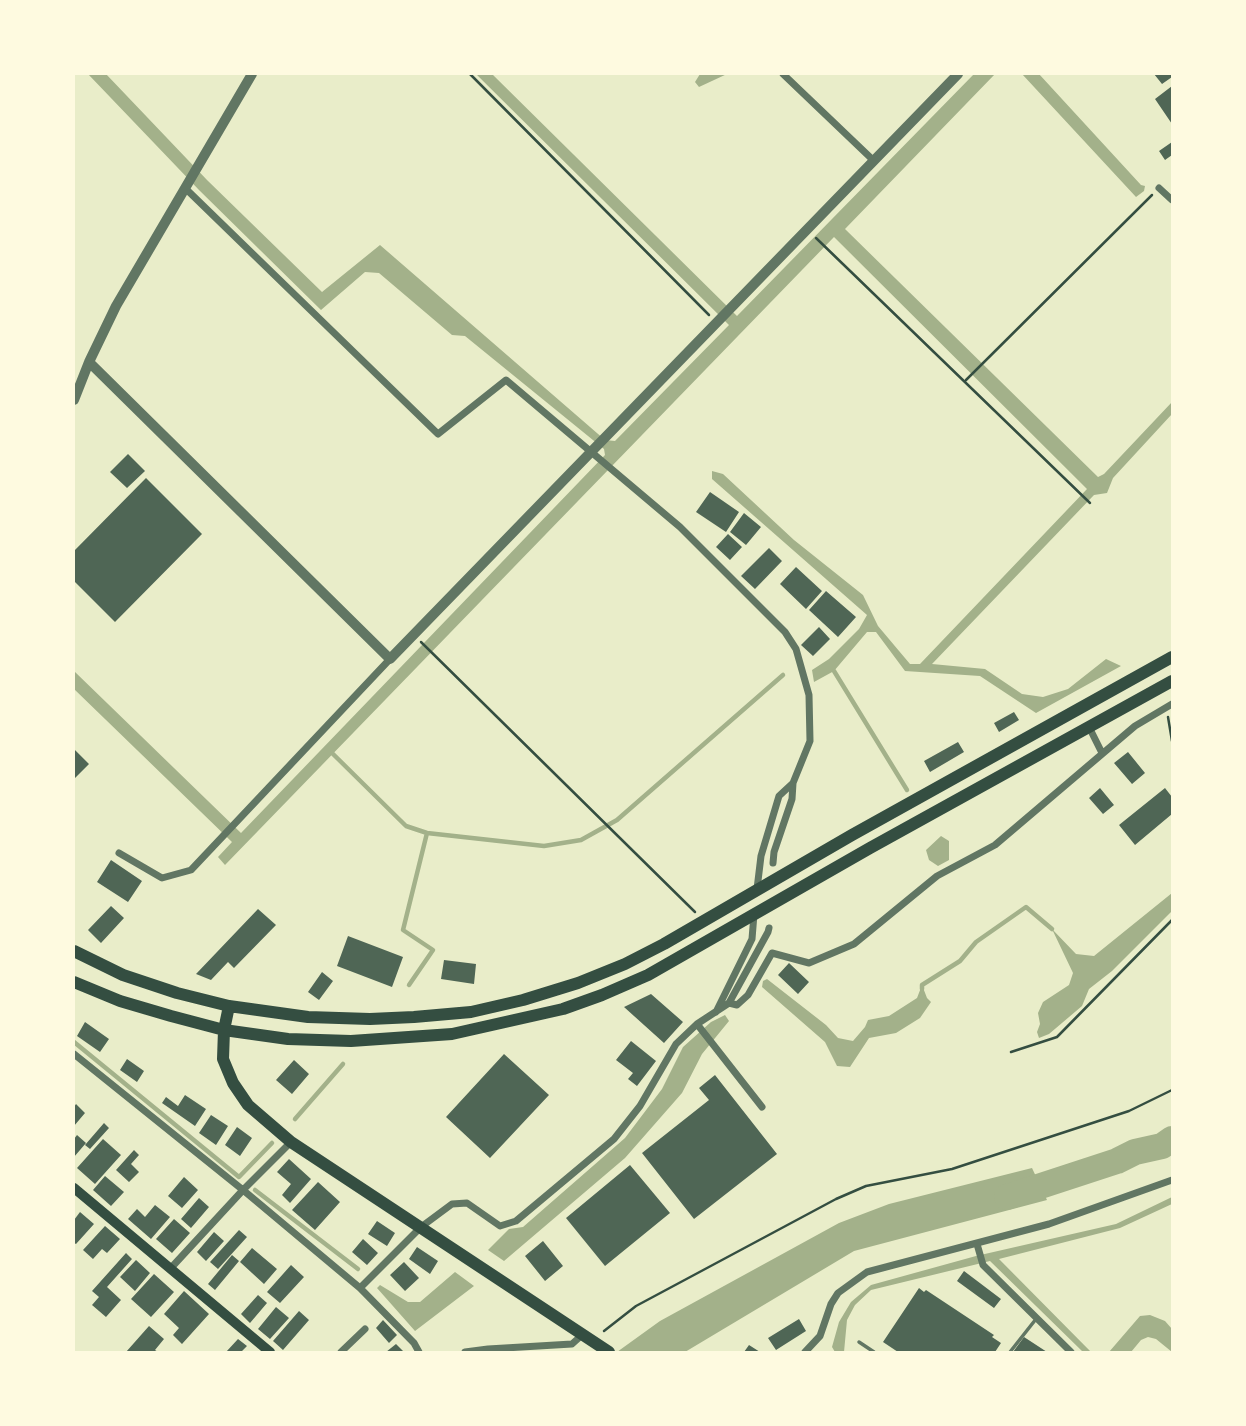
<!DOCTYPE html>
<html>
<head>
<meta charset="utf-8">
<style>
  body { margin:0 }
  #map { position:relative; width:1246px; height:1426px; overflow:hidden; background:#e9edc9; font-family:"Zilla Slab",serif }
  canvas { display:block }
  .frame { position:absolute; inset:0; border:75px solid #fefae0; pointer-events:none }
</style>
</head>
<body>
<div id="map">
<canvas width="1246" height="1426"></canvas>
<div class="frame"></div>
</div>
<script>
const ctx = document.querySelector('canvas').getContext('2d');
ctx.lineJoin = 'round';
function fill(path, color) { ctx.fillStyle = color; ctx.fill(path, 'evenodd'); }
const poly = rows => new Path2D(rows.map(r => 'M' + r).join(''));
function strokePath(path, color, width, dash) { ctx.strokeStyle = color; ctx.lineWidth = width; ctx.lineCap = dash ? 'butt' : 'round'; ctx.setLineDash(dash || []); ctx.stroke(path); }
fill(poly([
  [88,74,106,74,207,180,322,292,380,245,605,440,615,441,729,325,476,74,492,74,737,316,974,74,995,74,845,229,1098,477,1104,474,1172,402,1172,414,1113,478,1107,493,1094,495,932,664,985,669,1022,694,1043,697,1068,689,1106,659,1121,666,1036,713,980,676,905,671,876,632,867,632,834,671,814,682,812,670,829,659,859,629,867,615,712,479,712,471,723,474,794,540,863,595,878,626,910,664,920,664,1087,489,834,237,225,865,218,857,232,842,74,689,74,671,241,833,605,455,604,449,465,336,452,335,379,273,365,272,321,310,199,190],
  [700,74,727,74,699,87,695,82],
  [1022,74,1039,74,1141,185,1145,186,1144,191,1136,197],
  [941,836,949,841,949,860,938,866,929,860,926,850],
  [1172,893,1172,911,1112,971,1089,989,1082,1006,1049,1034,1039,1038,1037,1032,1040,1024,1038,1013,1043,1002,1069,985,1073,973,1052,929,1076,954,1094,956],
  [767,979,826,1025,838,1038,853,1041,865,1027,868,1020,889,1016,917,998,922,985,927,998,931,1002,920,1018,896,1033,869,1038,850,1067,837,1066,825,1042,762,987,763,981],
  [725,1015,729,1021,702,1054,682,1093,625,1158,504,1261,488,1250,509,1229,523,1227,625,1138,662,1089,683,1047,711,1022],
  [1032,1168,1047,1200,854,1251,685,1352,617,1352,660,1321,839,1223,889,1204],
  [1172,1197,1172,1204,1120,1228,999,1259,1091,1352,1083,1352,990,1261,871,1290,855,1305,847,1320,844,1352,835,1352,832,1347,839,1322,851,1302,871,1285,976,1256,1116,1224],
  [455,1272,474,1286,415,1331,377,1288,380,1285,408,1302,420,1302],
  [1150,1315,1165,1321,1172,1329,1172,1352,1156,1339,1148,1337,1141,1340,1131,1352,1109,1352,1140,1316]
]), '#a3b18a');
strokePath(poly([
  [834,671,907,790],
  [332,753,406,826,427,833,544,846,581,840,617,820,783,675],
  [409,985,433,950,403,930,427,833],
  [922,989,922,985,960,961,976,942,1026,907,1052,929],
  [74,1042,239,1177,272,1143],
  [295,1119,343,1064],
  [255,1190,358,1269]
]), '#a3b18a', 4.5);
strokePath(poly([
  [1007,1197,1117,1161,1135,1152,1162,1146,1172,1139]
]), '#a3b18a', 26);
fill(poly([
  [1154,74,1172,74,1172,77,1162,84],
  [1172,86,1172,124,1155,99],
  [1172,142,1172,155,1165,160,1159,151],
  [128,454,145,471,127,488,110,472],
  [146,478,202,534,115,622,74,581,74,551],
  [710,492,739,512,726,532,696,512],
  [744,513,761,527,746,545,730,532],
  [728,534,742,547,730,560,716,547],
  [769,548,782,561,755,589,741,576],
  [796,567,822,591,806,609,780,584],
  [826,591,856,617,838,637,809,610],
  [819,627,830,639,813,656,801,645],
  [1014,712,1019,720,999,732,994,723],
  [958,742,964,752,930,772,924,761],
  [74,749,89,764,74,779],
  [1128,752,1145,773,1132,784,1114,763],
  [1100,788,1114,805,1103,814,1089,798],
  [1165,788,1172,797,1172,814,1135,845,1119,825],
  [111,860,142,881,128,902,97,882],
  [111,906,124,918,101,943,88,930],
  [258,909,276,925,234,968,228,962,211,980,196,974],
  [348,936,403,957,392,987,337,966],
  [444,960,476,964,474,984,441,979],
  [789,963,809,982,798,994,778,975],
  [322,972,333,981,319,1000,308,992],
  [651,994,683,1022,664,1043,624,1007],
  [85,1022,109,1039,100,1052,77,1036],
  [631,1041,656,1061,637,1086,628,1079,633,1073,616,1060],
  [504,1054,549,1095,490,1158,446,1117],
  [127,1059,144,1071,137,1082,120,1070],
  [294,1060,309,1074,292,1094,276,1080],
  [715,1075,777,1154,694,1219,642,1153,709,1100,699,1088],
  [185,1095,206,1109,195,1126,162,1103,166,1097,178,1106],
  [76,1104,85,1113,74,1126,74,1107],
  [211,1115,228,1126,216,1145,199,1133],
  [104,1123,109,1128,90,1149,85,1145],
  [237,1127,252,1138,240,1156,225,1145],
  [77,1135,86,1143,74,1157,74,1139],
  [103,1139,121,1155,95,1184,77,1168],
  [134,1150,139,1155,131,1164,139,1172,129,1182,116,1170],
  [289,1159,311,1179,290,1203,282,1195,291,1184,277,1172],
  [630,1165,670,1213,605,1266,566,1218],
  [105,1176,124,1192,111,1206,93,1190],
  [184,1177,198,1190,182,1208,168,1196],
  [318,1182,340,1202,315,1230,292,1210],
  [199,1198,209,1207,191,1228,181,1219],
  [155,1205,170,1217,151,1239,128,1219,137,1209,145,1217],
  [80,1212,94,1224,76,1244,74,1243,74,1220],
  [174,1219,190,1233,172,1253,156,1239],
  [377,1221,395,1233,387,1246,368,1234],
  [105,1226,120,1239,107,1253,102,1249,93,1259,83,1250],
  [239,1230,247,1237,218,1269,210,1262],
  [214,1232,224,1241,206,1261,197,1252],
  [363,1239,378,1253,367,1265,352,1252],
  [543,1241,563,1266,545,1281,525,1256],
  [417,1247,438,1261,430,1274,409,1259],
  [252,1248,277,1269,264,1284,240,1262],
  [126,1253,132,1259,107,1287,121,1300,106,1317,92,1305,99,1297,92,1291],
  [232,1255,239,1261,215,1290,208,1284],
  [136,1260,150,1273,135,1291,120,1277],
  [404,1262,419,1278,405,1291,390,1275],
  [291,1265,304,1277,280,1303,267,1292],
  [964,1271,1001,1299,994,1308,957,1281],
  [154,1274,174,1292,151,1317,131,1299],
  [919,1288,924,1292,926,1290,994,1335,992,1337,1001,1343,995,1352,898,1352,883,1342],
  [184,1291,209,1314,182,1344,173,1335,179,1328,164,1314],
  [258,1295,267,1303,250,1323,241,1314],
  [276,1307,289,1318,270,1339,258,1329],
  [299,1311,309,1320,283,1350,273,1341],
  [799,1319,806,1331,776,1350,768,1338],
  [383,1320,397,1335,389,1343,376,1328],
  [149,1326,164,1339,155,1350,158,1352,126,1352],
  [1024,1337,1047,1352,1013,1352],
  [238,1339,247,1346,241,1352,226,1352],
  [396,1344,404,1352,386,1352],
  [749,1345,760,1352,744,1352]
]), '#4f6655');
strokePath(poly([
  [470,74,709,315],
  [816,238,1090,503],
  [966,380,1152,195],
  [421,642,695,912],
  [1168,717,1172,741],
  [1011,1052,1057,1037,1172,920],
  [604,1331,636,1306,836,1199,866,1186,952,1169,1129,1111,1172,1090]
]), '#344e41', 2.5);
strokePath(poly([
  [859,1342,874,1352],
  [1010,1352,1036,1319]
]), '#617663', 3.5);
strokePath(poly([
  [783,74,873,160],
  [185,188,438,434,506,380,680,527,785,632,796,649,809,695,810,741,793,783,792,799,774,852,773,863],
  [1159,188,1172,200],
  [1089,727,1102,753],
  [119,853,162,878,191,870,390,659],
  [757,889,761,856,779,796,793,783],
  [729,1003,737,1005,748,995,772,953,809,963,854,944,937,876,995,845,1135,726,1172,704],
  [716,1012,752,939,754,914],
  [697,1024,762,1107],
  [74,1054,243,1190,360,1288,414,1343,419,1352],
  [977,1244,983,1265,1071,1352],
  [170,1269,243,1190,291,1142],
  [360,1288,421,1227,452,1204,467,1203,500,1226,516,1221,614,1139,640,1106,676,1044,697,1024,729,1003,768,932,769,928],
  [341,1352,365,1329],
  [465,1352,488,1349,572,1344,582,1335],
  [805,1352,820,1336,831,1304,838,1293,867,1272,1049,1224,1172,1180]
]), '#617663', 7);
strokePath(poly([
  [89,362,390,659,958,74],
  [74,400,89,362,116,306,252,74]
]), '#617663', 10);
strokePath(poly([
  [74,1188,270,1352]
]), '#344e41', 10);
strokePath(poly([
  [74,951,123,975,177,993,229,1006,308,1017,370,1019,414,1017,471,1012,523,1000,578,983,625,964,664,944,852,835,1172,657],
  [74,982,120,1001,171,1016,224,1030,288,1039,351,1041,452,1034,563,1009,602,995,648,975,870,848,1172,681],
  [229,1006,224,1030,223,1059,233,1083,248,1105,291,1142,609,1352]
]), '#344e41', 12);
</script>
</body>
</html>
